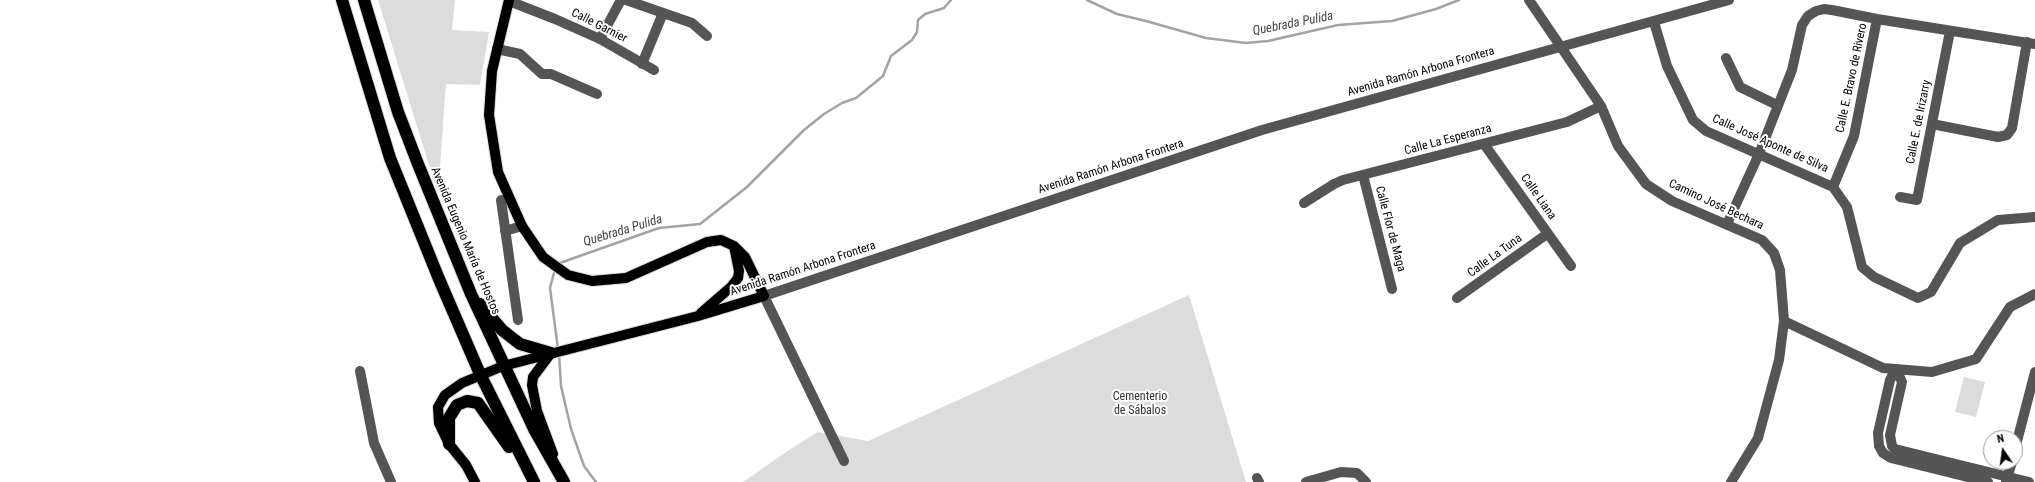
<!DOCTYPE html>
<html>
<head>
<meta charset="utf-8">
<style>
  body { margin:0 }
  #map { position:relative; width:2035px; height:482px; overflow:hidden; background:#fff; font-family:"Roboto Condensed",sans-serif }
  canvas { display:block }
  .north { position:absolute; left:1983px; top:430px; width:40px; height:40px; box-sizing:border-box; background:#fff; border:1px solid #999; border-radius:50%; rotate:347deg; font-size:11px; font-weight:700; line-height:16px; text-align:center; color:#000 }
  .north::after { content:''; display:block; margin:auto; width:14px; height:18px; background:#000; clip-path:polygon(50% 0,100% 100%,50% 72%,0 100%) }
</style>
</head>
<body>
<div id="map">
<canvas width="2035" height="482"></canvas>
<div class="north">N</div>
</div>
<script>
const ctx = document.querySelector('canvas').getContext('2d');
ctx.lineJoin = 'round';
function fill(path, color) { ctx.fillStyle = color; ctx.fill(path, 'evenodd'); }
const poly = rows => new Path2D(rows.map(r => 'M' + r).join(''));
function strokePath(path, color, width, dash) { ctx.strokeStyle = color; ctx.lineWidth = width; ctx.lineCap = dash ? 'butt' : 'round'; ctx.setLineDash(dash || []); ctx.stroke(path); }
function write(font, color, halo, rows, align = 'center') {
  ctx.font = font + ' "Roboto Condensed",sans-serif'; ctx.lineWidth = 4; ctx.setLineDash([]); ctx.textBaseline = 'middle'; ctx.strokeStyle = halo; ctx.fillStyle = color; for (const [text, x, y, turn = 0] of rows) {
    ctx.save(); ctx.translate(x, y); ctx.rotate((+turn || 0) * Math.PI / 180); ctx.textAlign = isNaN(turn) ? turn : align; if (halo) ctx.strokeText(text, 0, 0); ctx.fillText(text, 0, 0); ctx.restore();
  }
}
fill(poly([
  [378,0,455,0,452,30,489,32,480,85,446,84,438,194],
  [1189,295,1246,482,743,482,792,448,818,432,868,441],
  [1964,377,1985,382,1976,417,1955,412]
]), '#dcdcdc');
strokePath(poly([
  [1087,0,1117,14,1146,21,1206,38,1246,43,1268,41,1338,25,1392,21,1436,9,1459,0],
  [557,264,659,228,700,224,747,187,804,130,824,114,842,103,856,98,883,76,891,56,912,40,917,32,918,20,925,14,944,8,951,0],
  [555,269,550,288,558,349],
  [559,354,561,386,571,429,584,466,596,482]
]), '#a3a3a3', 2.5);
const major = poly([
  [701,313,731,287,738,278,739,271,734,246],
  [551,353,533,377,532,385,537,411,553,454],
  [475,482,466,465,449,444,439,423,438,407,445,395,462,383,503,366,698,316,764,296,745,257,734,246,721,240,707,242,626,278,592,281,568,275,543,257,522,226,498,172,489,115,492,71,509,0]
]);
const highway = poly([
  [342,0,390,158,439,279,480,374,534,482],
  [364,0,398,112,418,164,471,294,534,429,564,482],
  [480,304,502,330,520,344,551,353],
  [449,444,449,418,457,405,467,401,478,403,509,447]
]);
strokePath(major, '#dbdbdb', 12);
strokePath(highway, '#dbdbdb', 14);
strokePath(poly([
  [626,0,692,23,707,36],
  [1529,0,1601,106,1618,146,1646,184,1672,201,1762,240,1774,253,1780,270,1784,321,1779,360,1758,438,1731,482],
  [509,1,555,19,600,39,654,70],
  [1654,22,1667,66,1693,120,1706,131,1833,187,1847,207,1862,267,1874,277,1918,298,1931,292,1960,243,1998,220,2035,217],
  [600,39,621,0],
  [497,49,520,54,542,74,551,74,597,94],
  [1726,58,1740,87,1777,105],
  [642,64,663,13],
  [1932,124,1998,137,2007,135,2012,128,2027,42],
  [1484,144,1571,266],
  [1363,175,1392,289],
  [1833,187,1854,136,1877,19],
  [1900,197,1917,200,1950,31],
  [501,200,518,320],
  [1304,203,1334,184,1343,180,1567,122,1601,106],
  [1727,224,1759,154,1792,70,1802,25,1808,16,1816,11,1824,9,1832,10,1877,19,2035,44],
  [505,231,522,226],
  [1457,298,1547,234],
  [1784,321,1883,368,1932,372,1976,359,2010,307,2035,294],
  [1896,369,1902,382,1890,435,1892,446,1895,449,2029,482],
  [1896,369,1890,380,1878,433,1879,446,1883,453,1891,458,1988,482],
  [360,371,374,443,391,482],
  [2015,449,2035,372],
  [844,461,764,296,1262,130,1729,0],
  [1257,478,1259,482],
  [1306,482,1341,472,1357,473,1366,482],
  [2006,482,2012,462]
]), '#555', 10);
strokePath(major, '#000', 10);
strokePath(highway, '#000', 12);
write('12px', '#000', '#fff', [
  ["Calle Garnier",599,26,27],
  ["Avenida Ramón Arbona Frontera",1421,72,-16],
  ["Calle E. Bravo de Rivero",1852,78,-78],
  ["Calle E. de Irizarry",1919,122,-79],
  ["Calle La Esperanza",1448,140,-15],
  ["Calle José Aponte de Silva",1770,144,24],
  ["Avenida Ramón Arbona Frontera",1111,167,-18],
  ["Calle Liana",1538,197,55],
  ["Camino José Bechara",1716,205,25],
  ["Calle Flor de Maga",1390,229,75],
  ["Avenida Eugenio María de Hostos",465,241,67],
  ["Calle La Tuna",1495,256,-36],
  ["Avenida Ramón Arbona Frontera",803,269,-18]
]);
write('12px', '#333', '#fff', [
  ["Cementerio",1140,397],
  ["de Sábalos",1140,411]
]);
write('italic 13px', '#444', '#fff', [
  ["Quebrada Pulida",1293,24,-11],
  ["Quebrada Pulida",623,231,-17]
]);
</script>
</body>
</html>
